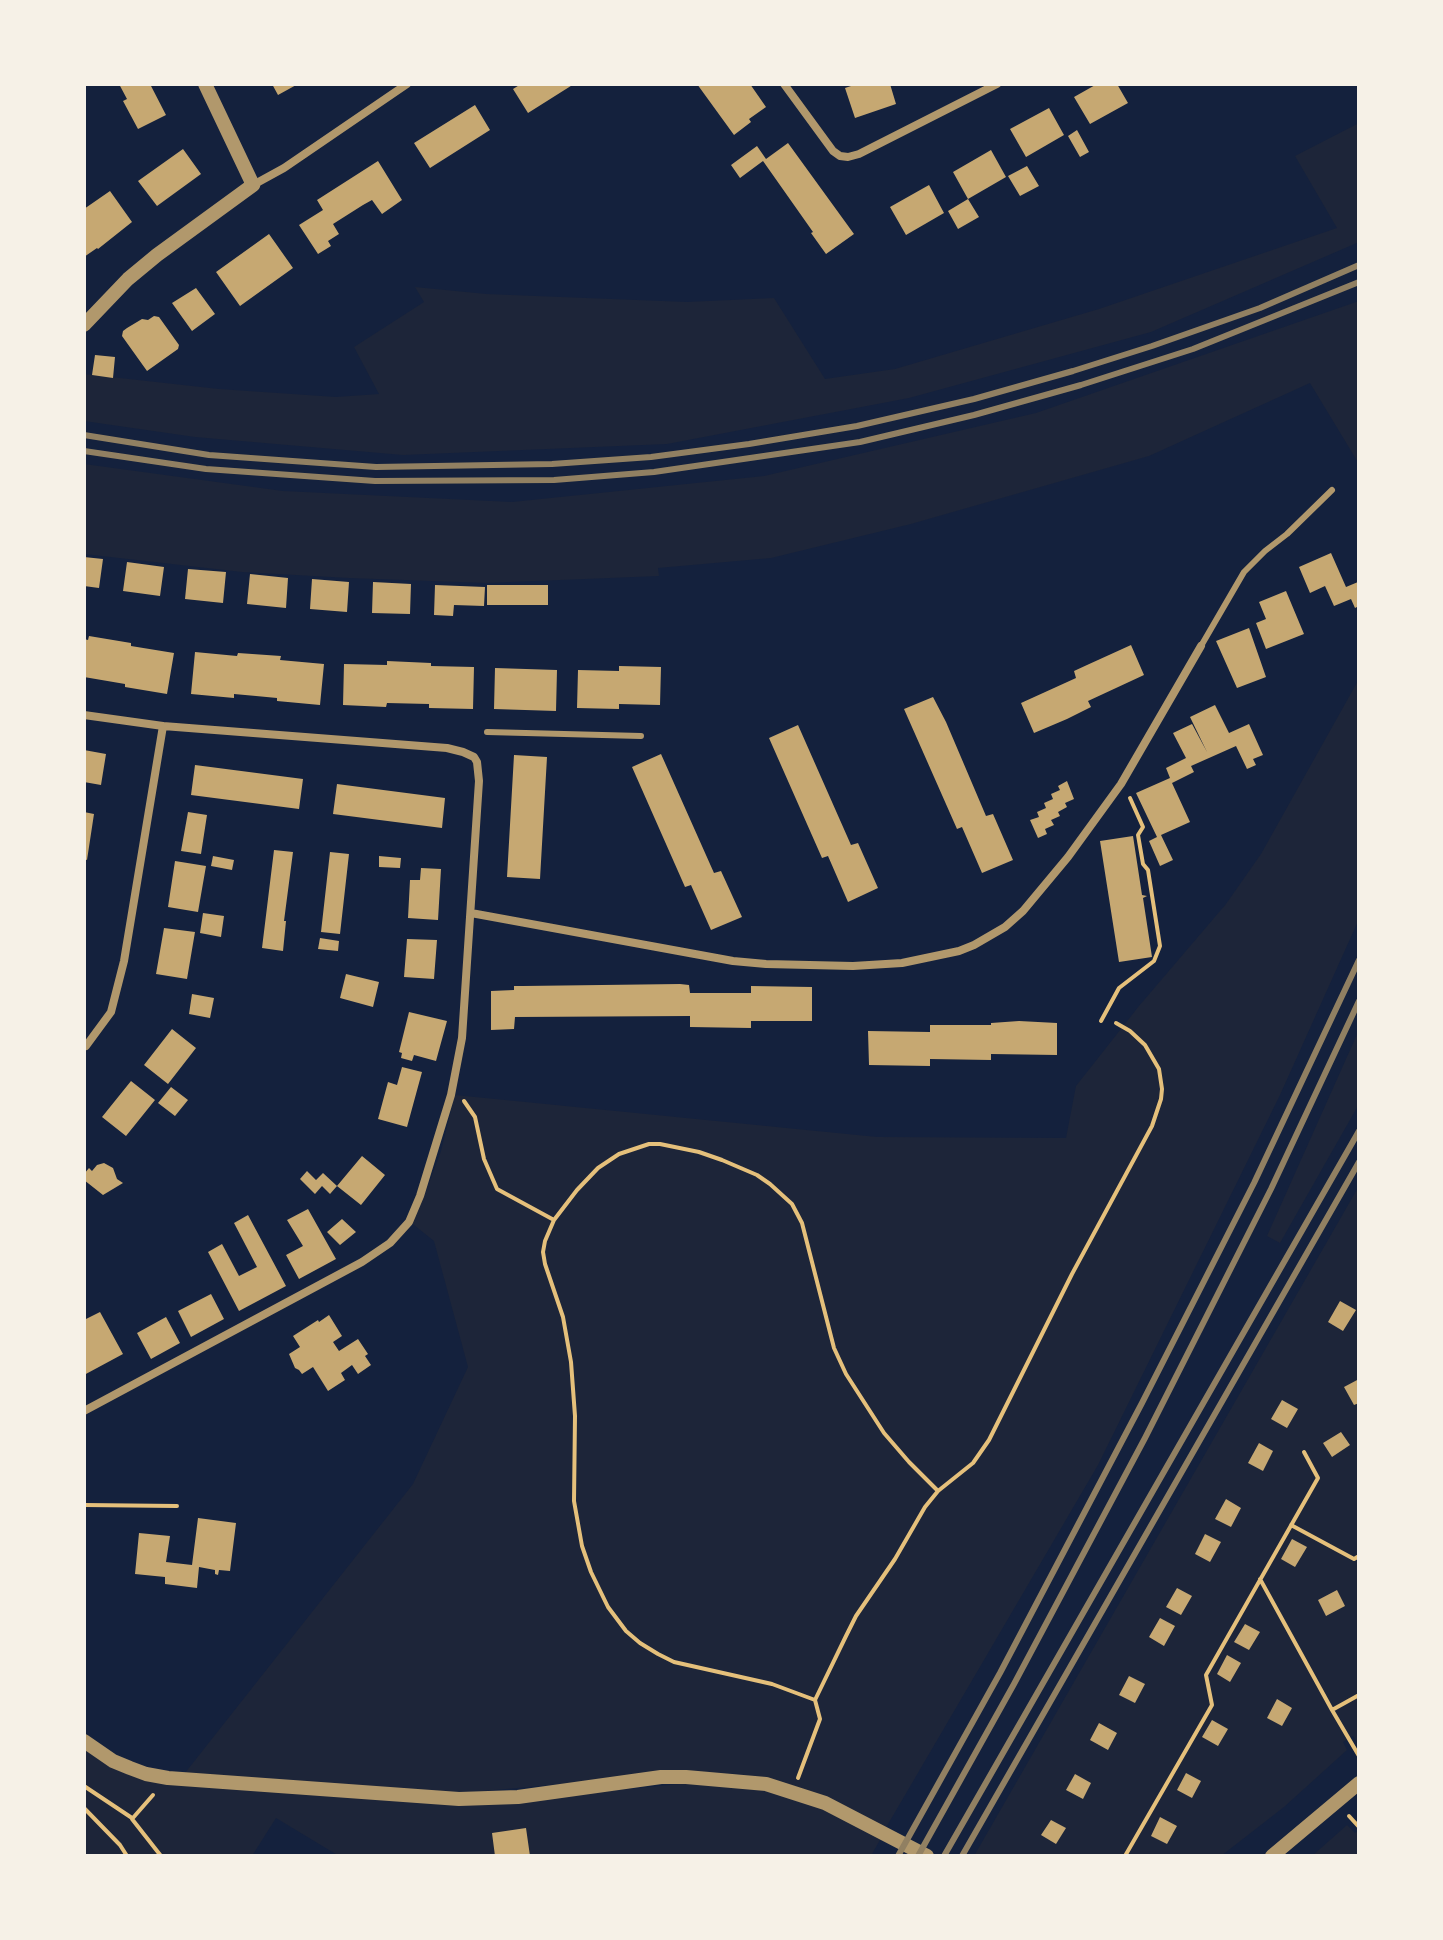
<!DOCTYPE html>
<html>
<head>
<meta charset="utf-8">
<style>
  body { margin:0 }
  #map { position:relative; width:1443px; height:1940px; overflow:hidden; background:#14213d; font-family:"Roboto Condensed",sans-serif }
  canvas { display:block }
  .frame { position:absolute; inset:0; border:86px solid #f6f1e7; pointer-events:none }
</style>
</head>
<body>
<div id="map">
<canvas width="1443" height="1940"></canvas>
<div class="frame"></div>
</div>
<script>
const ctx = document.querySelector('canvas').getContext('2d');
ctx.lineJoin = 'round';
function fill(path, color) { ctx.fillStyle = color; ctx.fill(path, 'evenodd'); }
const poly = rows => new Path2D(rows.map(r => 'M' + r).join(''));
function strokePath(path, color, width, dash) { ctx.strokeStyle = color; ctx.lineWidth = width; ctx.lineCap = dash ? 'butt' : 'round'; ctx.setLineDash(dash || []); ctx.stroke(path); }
fill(poly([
  [1359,123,1359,242,1151,332,909,398,667,444,403,455,195,437,84,421,84,374,219,389,336,397,379,394,354,347,424,302,415,287,486,294,687,302,774,298,825,379,895,369,1099,309,1337,228,1295,156],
  [1359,301,1359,464,1310,383,1149,456,911,524,771,558,658,568,659,576,486,583,349,578,242,572,84,554,84,464,283,491,512,502,764,476,1036,413],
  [1359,679,1359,919,1280,1095,1098,1465,884,1831,791,1787,740,1774,685,1773,461,1793,185,1773,413,1484,468,1367,434,1241,409,1221,423,1199,441,1151,455,1095,877,1137,1066,1138,1076,1086,1139,1006,1226,904,1261,854],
  [1359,1030,1359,1104,1280,1243,1267,1236],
  [1359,1186,1359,1741,1357,1742,1353,1736,1343,1742,1347,1750,1284,1807,1221,1856,974,1856],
  [84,1740,169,1784,497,1802,690,1783,738,1785,791,1796,821,1808,881,1838,871,1856,339,1856,276,1818,252,1856,84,1856],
  [1347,1825,1355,1833,1359,1830,1359,1856,1312,1856]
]), '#1d2539');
fill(poly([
  [119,84,150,84,166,115,138,129,123,101,127,99],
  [272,84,298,84,278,95],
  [521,84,574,84,528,113,513,89],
  [697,84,750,84,766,107,749,119,751,122,734,135],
  [857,84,890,84,896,104,855,118,845,88],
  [1097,84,1117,84,1128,103,1090,124,1074,97],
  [475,105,490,130,430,168,414,143],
  [1049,108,1064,135,1026,157,1010,129],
  [1077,130,1089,152,1080,157,1068,136],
  [788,143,854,234,826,254,811,233,813,232,763,161,740,178,731,165,757,146,766,159],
  [183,149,201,174,157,206,138,181],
  [991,150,1006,177,968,199,953,172],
  [378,161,402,200,382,214,372,200,363,205,333,224,339,234,328,241,331,246,318,254,299,225,323,210,317,200],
  [1027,166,1039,186,1020,196,1008,176],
  [929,185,944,213,906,235,890,207],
  [110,191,132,222,98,249,97,248,84,257,84,209],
  [968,199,979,217,958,229,948,211],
  [269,234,293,268,240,306,216,272],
  [196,288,215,314,192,331,172,303],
  [154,316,159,317,179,345,178,349,147,371,122,336,123,331,127,328,142,319,148,320],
  [95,355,115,357,113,378,92,375],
  [1331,553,1346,587,1358,582,1359,606,1355,608,1351,599,1334,606,1325,586,1310,593,1299,567],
  [84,557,103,559,99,588,84,586],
  [127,562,164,567,160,596,123,591],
  [188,569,226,572,223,603,185,599],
  [250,574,288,578,286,608,247,604],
  [312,579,349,582,347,612,310,609],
  [373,582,411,584,410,614,372,613],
  [435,585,485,587,484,606,454,605,453,616,434,615],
  [487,585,548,585,548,605,487,605],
  [1286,591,1304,634,1266,649,1256,623,1266,619,1259,602],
  [1249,628,1266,677,1237,688,1216,641],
  [89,636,131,643,131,646,174,653,167,694,125,687,125,684,84,677,84,639,88,640],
  [1131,645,1144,675,1088,701,1091,707,1067,719,1034,733,1021,703,1076,678,1074,671,1087,665],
  [195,652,237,656,238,653,281,656,280,660,324,664,320,705,277,701,277,698,256,696,234,694,234,698,191,694],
  [387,661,431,663,431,666,474,667,473,709,429,708,429,704,387,703,386,707,343,705,344,664,387,665],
  [619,666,661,667,660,705,619,704,619,709,577,708,578,670,619,671],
  [495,668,557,670,556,711,494,709],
  [933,697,946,722,986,816,993,814,1013,860,982,873,962,827,957,829,904,709],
  [1215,705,1229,733,1249,724,1263,755,1253,759,1256,765,1247,769,1236,746,1191,766,1194,772,1172,783,1190,822,1161,835,1173,860,1160,866,1149,841,1157,837,1136,793,1170,778,1166,768,1186,758,1173,733,1192,724,1207,752,1190,717],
  [798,725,851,845,858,843,878,888,848,902,828,856,822,858,769,738],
  [84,750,106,754,101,785,84,782],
  [661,754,714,873,721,871,742,917,711,930,691,885,685,887,632,767],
  [514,755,547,757,540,879,507,877],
  [195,765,303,779,299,809,191,795],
  [1067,781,1074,799,1065,803,1067,807,1058,812,1060,816,1051,820,1054,825,1045,829,1047,834,1038,838,1030,820,1039,817,1037,812,1046,808,1044,803,1053,799,1051,794,1060,790,1058,786],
  [337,784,445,798,442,828,333,814],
  [84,812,94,814,87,860,84,859],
  [188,812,207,815,201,854,181,851],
  [1133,836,1142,895,1147,896,1143,898,1152,957,1119,962,1100,841],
  [274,850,293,852,284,921,286,921,283,951,262,948],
  [330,852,349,854,340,934,321,932],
  [213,856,234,860,232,870,211,866],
  [379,856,401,858,400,868,379,867],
  [175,861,206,866,198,912,168,907],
  [421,868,441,869,438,920,408,918,410,880,420,880],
  [203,913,224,916,221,937,200,933],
  [164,928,195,932,187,979,156,974],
  [320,938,339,941,338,951,318,949],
  [407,939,437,940,434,979,404,977],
  [346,974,379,982,373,1007,340,998],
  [680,984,689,985,690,993,751,993,751,986,812,987,812,1021,751,1021,751,1028,690,1027,690,1016,515,1017,514,1029,491,1030,491,991,514,990,514,986,523,986],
  [192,994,214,998,210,1018,189,1014],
  [409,1012,447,1021,436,1061,414,1055,412,1061,401,1058,402,1053,399,1052],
  [1019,1021,1057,1023,1057,1055,991,1054,991,1060,930,1059,930,1066,869,1065,868,1031,930,1032,930,1025,991,1025,991,1023],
  [172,1029,196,1048,168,1084,144,1065],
  [402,1067,422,1072,407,1127,378,1119,388,1082,397,1085],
  [131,1081,155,1100,126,1136,102,1117],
  [171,1087,188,1100,175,1116,158,1103],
  [362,1156,385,1175,361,1205,337,1186,330,1194,322,1186,315,1194,300,1179,307,1171,316,1180,323,1173,337,1186],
  [104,1163,113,1168,117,1179,123,1183,103,1195,84,1180,84,1174,89,1168,92,1171,97,1165],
  [308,1209,336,1259,299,1279,286,1255,303,1246,287,1220],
  [248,1215,286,1286,239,1311,208,1252,222,1244,239,1276,257,1267,234,1223],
  [342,1219,356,1232,340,1245,327,1232],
  [211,1294,224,1319,191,1337,178,1311],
  [1340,1301,1356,1310,1343,1331,1328,1322],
  [100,1312,123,1354,84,1375,84,1320],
  [329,1315,342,1336,333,1342,339,1351,358,1339,368,1354,365,1356,371,1365,358,1374,352,1365,341,1373,345,1380,328,1391,313,1367,302,1374,299,1370,295,1368,289,1354,300,1347,293,1336,318,1320,319,1322],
  [166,1317,180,1343,151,1359,137,1333],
  [1359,1379,1359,1403,1354,1405,1344,1387],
  [1282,1400,1298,1409,1287,1428,1271,1419],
  [1341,1432,1350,1445,1332,1457,1323,1443],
  [1259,1443,1273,1451,1263,1471,1248,1463],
  [1226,1499,1241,1508,1231,1527,1215,1519],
  [198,1518,236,1523,230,1571,219,1570,218,1575,215,1574,215,1570,199,1567,197,1588,165,1584,165,1577,135,1574,139,1533,170,1536,166,1562,192,1565],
  [1205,1534,1221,1542,1210,1562,1195,1554],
  [1292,1539,1307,1547,1295,1567,1281,1559],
  [1177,1588,1192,1596,1181,1615,1166,1607],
  [1337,1590,1345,1606,1326,1616,1318,1600],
  [1160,1618,1175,1626,1164,1646,1149,1637],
  [1245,1624,1260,1632,1249,1650,1234,1642],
  [1227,1655,1241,1663,1230,1682,1217,1674],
  [1129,1676,1145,1684,1135,1703,1119,1695],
  [1277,1699,1292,1708,1282,1726,1267,1718],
  [1212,1720,1228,1729,1218,1746,1202,1737],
  [1099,1723,1117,1733,1108,1750,1090,1740],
  [1186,1773,1201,1781,1192,1798,1177,1790],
  [1075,1774,1091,1783,1083,1799,1066,1790],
  [1160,1817,1177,1826,1167,1844,1151,1836],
  [1051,1820,1066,1828,1056,1844,1041,1835],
  [526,1828,530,1856,495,1856,492,1833]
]), '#c6a872');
strokePath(poly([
  [1101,1021,1119,988,1154,961,1160,946,1148,870,1143,864,1138,835,1143,827,1130,798],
  [464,1101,475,1117,484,1159,497,1189,554,1220,545,1241,543,1252,545,1264,563,1317,571,1362,575,1416,574,1501,582,1546,591,1572,608,1607,626,1631,640,1643,658,1654,674,1662,772,1684,815,1700],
  [554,1220,577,1190,598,1168,619,1154,649,1144,660,1144,699,1152,722,1160,757,1175,770,1184,792,1204,802,1223,834,1348,846,1374,884,1433,909,1462,938,1491,925,1507,895,1559,856,1616,846,1636,815,1700,820,1719,798,1778],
  [938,1491,973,1463,989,1440,1072,1274,1152,1126,1161,1099,1162,1089,1159,1069,1145,1045,1130,1031,1116,1023],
  [84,1505,177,1506],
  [1291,1525,1354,1559,1359,1556],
  [1260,1579,1332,1710,1359,1756],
  [1332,1710,1359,1695],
  [84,1786,132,1818],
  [153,1795,132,1819,161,1856],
  [84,1808,120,1845,127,1856],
  [1349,1816,1359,1827],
  [1125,1856,1212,1705,1206,1675,1318,1478,1304,1452]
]), '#e5c07b', 4);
strokePath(poly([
  [1201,646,1244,572,1265,551,1287,534,1332,490],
  [487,732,641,736]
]), '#b1986c', 6);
strokePath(poly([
  [784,84,833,151,840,156,848,157,859,154,997,84],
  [253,185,284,168,407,84],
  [84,715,163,726,447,748,463,752,474,757,477,762,479,781,462,1038,451,1095,420,1196,409,1222,390,1243,362,1262,84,1411],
  [471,913,733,961,766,964,853,966,902,963,959,951,974,945,1005,927,1023,911,1068,857,1121,784,1201,646],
  [86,1046,111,1012,124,961,163,726]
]), '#b1986c', 8);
strokePath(poly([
  [84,325,128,279,157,255,253,185,205,84],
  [84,1741,113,1761,130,1768,146,1774,168,1778,459,1799,518,1797,661,1777,686,1777,766,1784,825,1803,927,1856],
  [1272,1856,1359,1783]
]), '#b1986c', 14);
strokePath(poly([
  [84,435,209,455,376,467,552,464,651,457,749,444,857,426,974,399,1073,371,1152,346,1260,308,1359,265],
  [84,451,206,469,375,481,554,480,654,472,860,442,974,415,1081,385,1193,349,1359,282],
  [898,1856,1000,1673,1142,1403,1254,1183,1359,960],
  [918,1856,1014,1684,1145,1438,1271,1189,1359,1001],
  [944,1856,1359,1131],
  [962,1856,1359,1162]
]), '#918062', 6);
</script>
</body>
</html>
